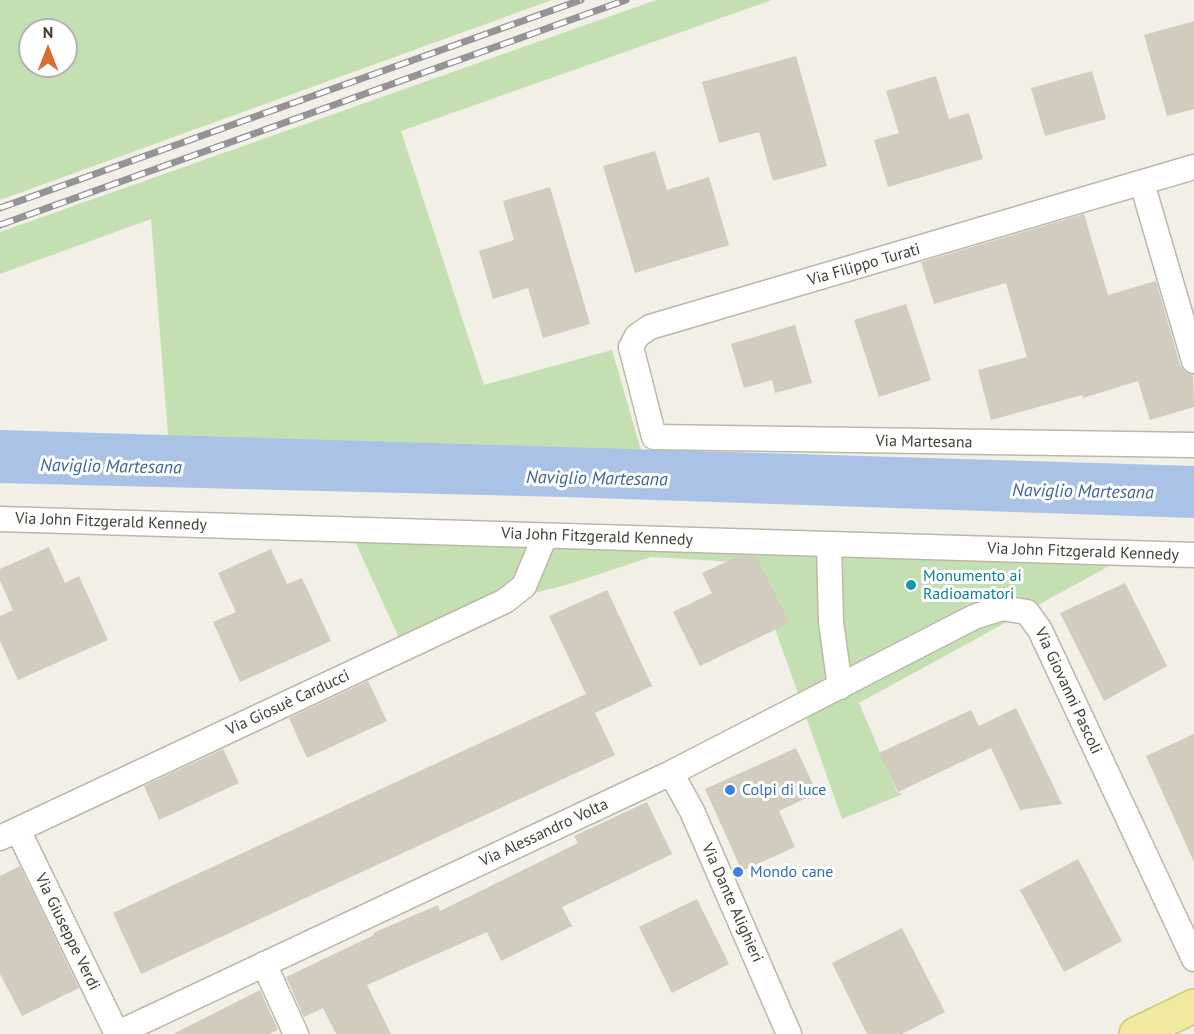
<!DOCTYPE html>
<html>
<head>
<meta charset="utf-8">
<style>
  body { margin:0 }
  #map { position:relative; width:1194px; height:1034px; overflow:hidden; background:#f1efe6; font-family:"PT Sans",sans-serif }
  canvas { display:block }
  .north { position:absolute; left:18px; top:18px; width:60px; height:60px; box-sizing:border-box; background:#fff; border:2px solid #b3b3af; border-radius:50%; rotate:0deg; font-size:16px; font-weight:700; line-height:24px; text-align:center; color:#424036 }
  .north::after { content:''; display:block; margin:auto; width:21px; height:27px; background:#df692f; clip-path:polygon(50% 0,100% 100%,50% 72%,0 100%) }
</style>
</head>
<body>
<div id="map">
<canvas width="1194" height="1034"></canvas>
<div class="north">N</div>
</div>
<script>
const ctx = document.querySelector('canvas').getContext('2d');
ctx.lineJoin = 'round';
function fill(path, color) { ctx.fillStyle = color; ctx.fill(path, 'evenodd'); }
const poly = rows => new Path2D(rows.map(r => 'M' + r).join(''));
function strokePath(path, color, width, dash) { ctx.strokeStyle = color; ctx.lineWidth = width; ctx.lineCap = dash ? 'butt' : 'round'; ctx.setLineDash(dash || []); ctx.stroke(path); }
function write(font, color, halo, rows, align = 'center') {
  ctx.font = font + ' "PT Sans",sans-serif'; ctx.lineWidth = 6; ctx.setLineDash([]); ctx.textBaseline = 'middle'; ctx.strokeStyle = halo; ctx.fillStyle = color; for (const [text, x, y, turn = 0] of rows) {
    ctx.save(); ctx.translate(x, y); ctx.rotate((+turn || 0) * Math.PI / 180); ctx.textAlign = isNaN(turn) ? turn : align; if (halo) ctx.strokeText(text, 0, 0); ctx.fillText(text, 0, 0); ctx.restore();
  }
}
fill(poly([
  [0,0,552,0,0,200],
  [30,30,66,30,66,66,30,66],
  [656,0,772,0,401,131,484,385,612,350,641,450,168,436,151,219,0,274,0,232],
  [347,524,1142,548,859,703,897,792,903,794,842,819,752,563,651,557,566,585,514,598,404,649]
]), '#c4e0b3');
fill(poly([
  [0,430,1194,466,1194,518,565,497,0,483]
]), '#a9c2e6');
fill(poly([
  [1194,21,1194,109,1167,116,1144,35],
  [796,56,827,166,773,181,759,132,719,143,702,82],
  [1092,71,1106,119,1045,136,1031,88],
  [936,76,949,119,969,113,983,159,888,187,874,140,899,133,886,91],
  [655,151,667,190,709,177,729,245,635,273,603,166],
  [550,187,590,324,543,338,528,288,493,299,479,251,514,240,503,201],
  [1084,214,1108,295,1156,281,1180,365,1185,372,1193,375,1194,407,1150,420,1138,381,1083,398,1082,395,991,420,978,370,1027,357,1006,283,934,304,921,262],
  [906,304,931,380,879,397,854,320],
  [795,325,812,383,775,393,772,380,744,388,731,344],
  [49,547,65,583,79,576,108,640,18,680,0,641,0,616,13,610,0,581,0,569],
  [271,549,287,584,302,578,331,641,240,682,213,622,236,612,218,573],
  [739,556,756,556,789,623,700,666,673,612,712,593,702,573],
  [1125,583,1167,666,1104,701,1060,613],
  [607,590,652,686,595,713,549,616],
  [368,681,387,721,307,758,289,718],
  [586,694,615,755,141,974,113,913],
  [1016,708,1062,804,1020,810,991,748,898,792,879,753,971,710,979,726],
  [1194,734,1194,862,1146,756],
  [796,748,817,793,779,811,795,847,742,871,705,789],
  [223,749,239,783,159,820,144,786],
  [647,802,672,854,562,907,572,926,501,961,487,932,367,985,391,1034,336,1034,323,1008,304,1017,286,977,374,935,373,933,438,905,440,911,578,843,574,836],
  [1078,859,1122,941,1064,972,1020,890],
  [20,866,79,988,22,1016,0,974,0,876],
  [697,899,729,964,672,993,639,927],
  [902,928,945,1012,902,1034,867,1034,832,963],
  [260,990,278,1030,269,1034,173,1034]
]), '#d1ccbd');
const street = poly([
  [1194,167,650,327,637,336,631,347,654,437,1194,445],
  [1142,183,1194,361],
  [0,519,1194,555],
  [829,544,831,622,840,687],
  [671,773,692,811,789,1034],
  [18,830,117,1034],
  [0,838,505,601,524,586,545,536],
  [264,964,296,1034],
  [116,1034,671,773,974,617,1002,608,1027,612,1040,630,1194,959]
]);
const primary = poly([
  [1136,1034,1194,1006]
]);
strokePath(street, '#bbb8aa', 27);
strokePath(primary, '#d4c870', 36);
strokePath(street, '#fff', 24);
strokePath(primary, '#f1e99e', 33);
const rail = poly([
  [0,208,581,0],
  [0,225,626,0]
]);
strokePath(rail, '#949494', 7);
strokePath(rail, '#fff', 4.5, [14]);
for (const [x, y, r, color] of [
  [911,585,6,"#0f9aa8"],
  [730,790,6,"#3f7fe0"],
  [738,872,6,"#3f7fe0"]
]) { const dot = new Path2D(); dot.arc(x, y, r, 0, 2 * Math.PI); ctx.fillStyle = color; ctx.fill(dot); strokePath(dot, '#fff', 2); }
write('16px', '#424036', '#fff', [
  ["Via Filippo Turati",864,265,-16],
  ["Via Martesana",924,442,1],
  ["Via John Fitzgerald Kennedy",111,522,2],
  ["Via John Fitzgerald Kennedy",597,537,2],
  ["Via John Fitzgerald Kennedy",1083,552,2],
  ["Via Giovanni Pascoli",1068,691,65],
  ["Via Giosuè Carducci",288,703,-25],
  ["Via Alessandro Volta",544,833,-25],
  ["Via Dante Alighieri",732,903,66],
  ["Via Giuseppe Verdi",67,932,64]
]);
write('16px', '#0d838f', '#fff', [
  ["Monumento ai",923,576],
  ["Radioamatori",923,594]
], 'left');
write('16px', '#366cbe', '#fff', [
  ["Colpi di luce",742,790],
  ["Mondo cane",750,872]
], 'left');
write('italic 18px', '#3d64a0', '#fff', [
  ["Naviglio Martesana",111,467,1],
  ["Naviglio Martesana",597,479,1],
  ["Naviglio Martesana",1083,492,1]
]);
</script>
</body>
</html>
